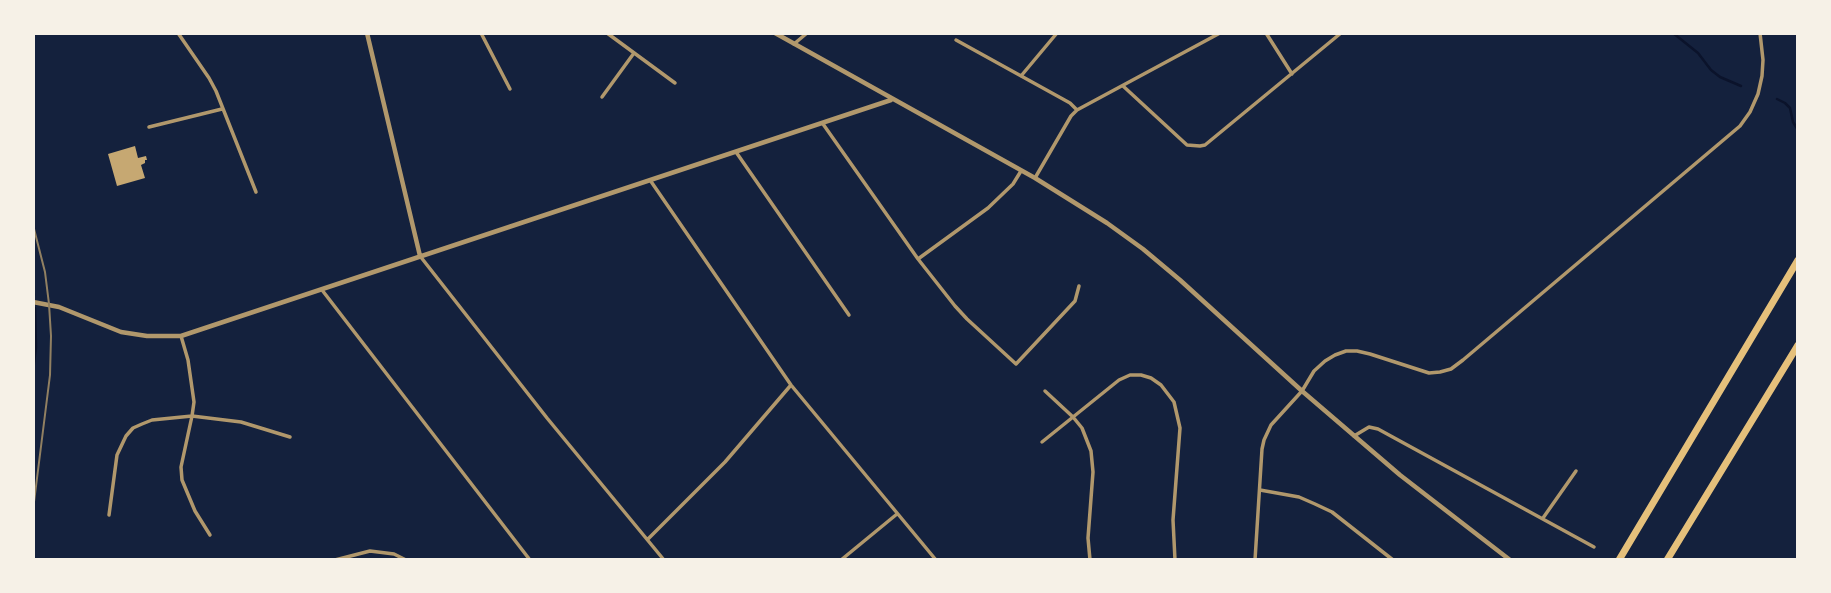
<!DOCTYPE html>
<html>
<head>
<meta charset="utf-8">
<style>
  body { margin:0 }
  #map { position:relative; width:1831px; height:593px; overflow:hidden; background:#14213d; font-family:"Open Sans",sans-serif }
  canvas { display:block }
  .frame { position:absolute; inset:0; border:35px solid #f6f1e7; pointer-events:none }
</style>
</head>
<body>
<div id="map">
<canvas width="1831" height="593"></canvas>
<div class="frame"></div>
</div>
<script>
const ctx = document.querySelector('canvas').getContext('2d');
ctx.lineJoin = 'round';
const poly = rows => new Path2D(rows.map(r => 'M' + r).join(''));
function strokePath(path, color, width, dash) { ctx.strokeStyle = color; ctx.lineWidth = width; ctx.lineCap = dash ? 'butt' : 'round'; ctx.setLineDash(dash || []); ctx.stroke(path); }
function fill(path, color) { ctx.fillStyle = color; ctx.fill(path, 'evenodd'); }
strokePath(poly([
  [1673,33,1698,53,1711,70,1720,77,1741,86],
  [1777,99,1785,103,1790,108,1793,122,1798,130],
  [33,284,34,295],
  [33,371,36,347,35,308]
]), '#0b132b', 2.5);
fill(poly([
  [135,146,138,158,146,156,147,160,145,160,145,163,141,165,145,178,117,186,108,154]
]), '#c6a872');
strokePath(poly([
  [178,33,209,78,216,91,256,192],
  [481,33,510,89],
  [607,33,675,83],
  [1266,33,1292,74],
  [956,40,1070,103,1077,110],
  [794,44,807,33],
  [1021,76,1057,33],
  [1123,86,1187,145,1200,146,1205,145,1341,33],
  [602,97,634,53],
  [823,124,918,259,955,306,967,319,1016,364,1075,301,1079,286],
  [149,127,222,109],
  [736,152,849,315],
  [1035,178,1071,116,1077,110,1220,33],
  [650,180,791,385,936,560],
  [420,256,547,418,664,560],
  [918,259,988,208,1013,184,1021,171],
  [322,290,530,560],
  [181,336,188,360,194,402,192,416,181,467,182,480,195,511,210,535],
  [1045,391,1073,417,1082,428,1091,451,1093,472,1088,538,1090,560],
  [1354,436,1369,427,1378,429,1594,547],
  [1042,442,1119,380,1130,375,1141,375,1151,378,1161,385,1174,402,1180,428,1173,520,1175,560],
  [1260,490,1299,497,1315,504,1332,512,1393,560],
  [109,515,117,455,126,436,133,428,142,424,152,420,192,416,241,422,290,437],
  [1543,518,1576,471],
  [648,539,725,462,791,385],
  [335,560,370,551,394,554,406,560],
  [841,560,897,514],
  [1255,560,1262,449,1264,440,1271,425,1302,391,1314,371,1325,361,1335,355,1346,351,1357,351,1370,354,1429,373,1440,372,1451,369,1463,360,1740,126,1750,112,1758,94,1762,76,1763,60,1760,33]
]), '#b1986c', 3.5);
strokePath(poly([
  [367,33,420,256],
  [775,33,1035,178,1107,223,1143,249,1180,280,1302,391,1400,475,1510,560],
  [33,302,59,307,121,332,147,336,181,336,891,100]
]), '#b1986c', 4.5);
strokePath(poly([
  [1619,560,1798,260],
  [1667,560,1798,345]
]), '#e5c07b', 7);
strokePath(poly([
  [33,225,45,272,49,304,51,336,50,375,33,510]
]), '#918062', 2);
</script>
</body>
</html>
